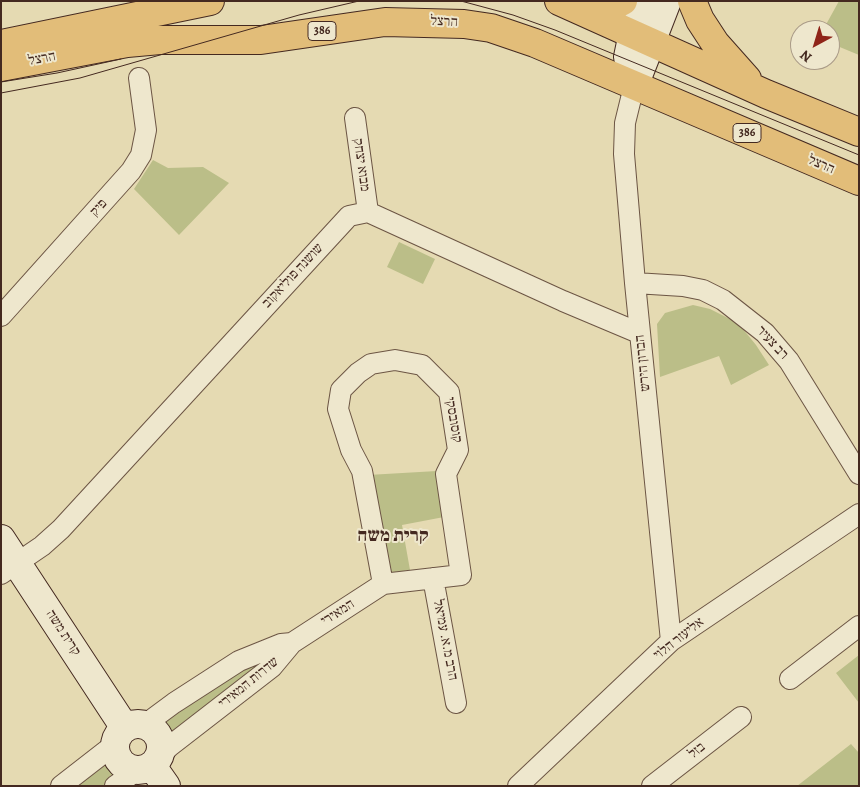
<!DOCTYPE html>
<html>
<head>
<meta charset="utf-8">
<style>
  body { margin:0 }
  #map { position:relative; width:860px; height:787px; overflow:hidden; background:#e5dab2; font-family:Alegreya,serif }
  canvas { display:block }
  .frame { position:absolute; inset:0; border:2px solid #442920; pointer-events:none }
  .north { position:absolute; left:790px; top:20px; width:50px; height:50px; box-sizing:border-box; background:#eee7cd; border:1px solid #aa9b88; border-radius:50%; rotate:219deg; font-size:14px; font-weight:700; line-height:20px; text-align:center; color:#442920 }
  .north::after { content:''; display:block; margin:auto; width:18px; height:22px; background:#8f2418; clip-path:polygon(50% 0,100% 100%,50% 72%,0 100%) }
</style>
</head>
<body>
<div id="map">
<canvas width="860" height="787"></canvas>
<div class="frame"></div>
<div class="north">N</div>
</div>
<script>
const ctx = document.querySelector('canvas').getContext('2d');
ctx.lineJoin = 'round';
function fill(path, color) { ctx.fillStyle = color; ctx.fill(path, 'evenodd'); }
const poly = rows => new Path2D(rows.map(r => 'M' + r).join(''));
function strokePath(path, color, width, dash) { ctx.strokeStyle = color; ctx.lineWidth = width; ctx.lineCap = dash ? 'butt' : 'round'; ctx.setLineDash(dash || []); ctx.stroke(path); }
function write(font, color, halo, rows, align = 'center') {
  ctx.font = font + ' Alegreya,"Frank Ruhl Libre",serif'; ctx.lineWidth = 4; ctx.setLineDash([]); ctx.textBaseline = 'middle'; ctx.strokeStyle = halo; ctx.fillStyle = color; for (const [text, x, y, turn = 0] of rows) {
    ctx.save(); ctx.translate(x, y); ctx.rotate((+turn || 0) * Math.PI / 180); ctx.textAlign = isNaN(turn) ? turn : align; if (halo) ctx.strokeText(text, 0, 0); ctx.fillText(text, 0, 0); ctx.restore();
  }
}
fill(poly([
  [839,1,859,1,859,55,830,43,830,30,823,30],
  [153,160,168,168,203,167,229,183,179,235,134,189],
  [399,242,435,259,423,284,387,267],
  [693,305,710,309,738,323,756,345,769,365,731,385,719,356,660,377,657,324,665,313],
  [437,471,444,517,402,525,410,570,389,573,368,475],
  [859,655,859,703,836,673],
  [264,657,266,663,166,738,158,723,239,667],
  [851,744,859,753,859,786,797,786],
  [111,760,114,766,122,772,109,786,74,786]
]), '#bbbe88');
const street = poly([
  [634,86,625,123,624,154,635,283,671,641],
  [355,118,368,212],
  [635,283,683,286,703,290,723,300,765,333,789,361,859,474],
  [1,316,131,171,141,155,146,130,139,78],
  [1,574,42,546,61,529,349,216,368,212,563,301,639,333],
  [433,578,456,703],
  [790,679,859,626],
  [137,724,151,720,174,703,239,661,281,644,292,643],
  [159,757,170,746,272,667,292,643,383,584,461,575,446,474,458,450,449,392,422,365,395,360,371,364,358,373,341,390,338,409,351,450,362,471,383,584],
  [61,786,115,744],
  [115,786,138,770],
  [518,786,671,641,859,514],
  [652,786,741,717]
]);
const secondary = poly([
  [628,57,633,33,646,1],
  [634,86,667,1],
  [1,539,125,728],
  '115 747a23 23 0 1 1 46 0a23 23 0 1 1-46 0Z',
  [152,766,166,786]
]);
const primary = poly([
  [559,1,766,94,859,132],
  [692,1,700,20,715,43,747,79],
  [587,12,606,10,623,1],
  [1,44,210,1],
  [1,67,127,43,160,40,261,40,385,22,464,24,491,28,535,43,859,181]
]);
strokePath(street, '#6c5544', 22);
strokePath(secondary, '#442920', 30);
strokePath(primary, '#442920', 30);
strokePath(street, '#eee7cd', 20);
strokePath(secondary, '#eee7cd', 28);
strokePath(primary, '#e2bd79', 28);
strokePath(poly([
  [461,1,513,15,555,30,859,155],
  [1,82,57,73,121,59],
  [1,93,80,78,299,15,359,1]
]), '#442920', 1);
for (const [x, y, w] of [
  [322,31,28],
  [747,133,28]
]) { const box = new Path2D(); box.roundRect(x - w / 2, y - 9.5, w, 19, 4); ctx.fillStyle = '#eee7cd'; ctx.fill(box); strokePath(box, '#442920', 1); }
write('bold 12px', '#442920', null, [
  ["386",322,31],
  ["386",747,133]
]);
write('14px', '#442920', '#eee7cd', [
  ["הרצל",444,22,3],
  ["הרצל",42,59,-11],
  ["מבוא יצחק",361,165,82],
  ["הרצל",821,165,23],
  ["פיק",99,208,-48],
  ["שושנה פוליאקוב",293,276,-47],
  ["רב צעיר",772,343,47],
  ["הברון הירש",643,363,-96],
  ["קוסובסקי",453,420,80],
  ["המאירי",338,613,-33],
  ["קרית משה",63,633,57],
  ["אליעזר הלוי",679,639,-38],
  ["הרב מ.א. עמיאל",445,640,79],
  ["שדרות המאירי",249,683,-39],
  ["בזל",697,751,-38]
]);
write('bold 19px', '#442920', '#eee7cd', [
  ["קרית משה",393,536]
]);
</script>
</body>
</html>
